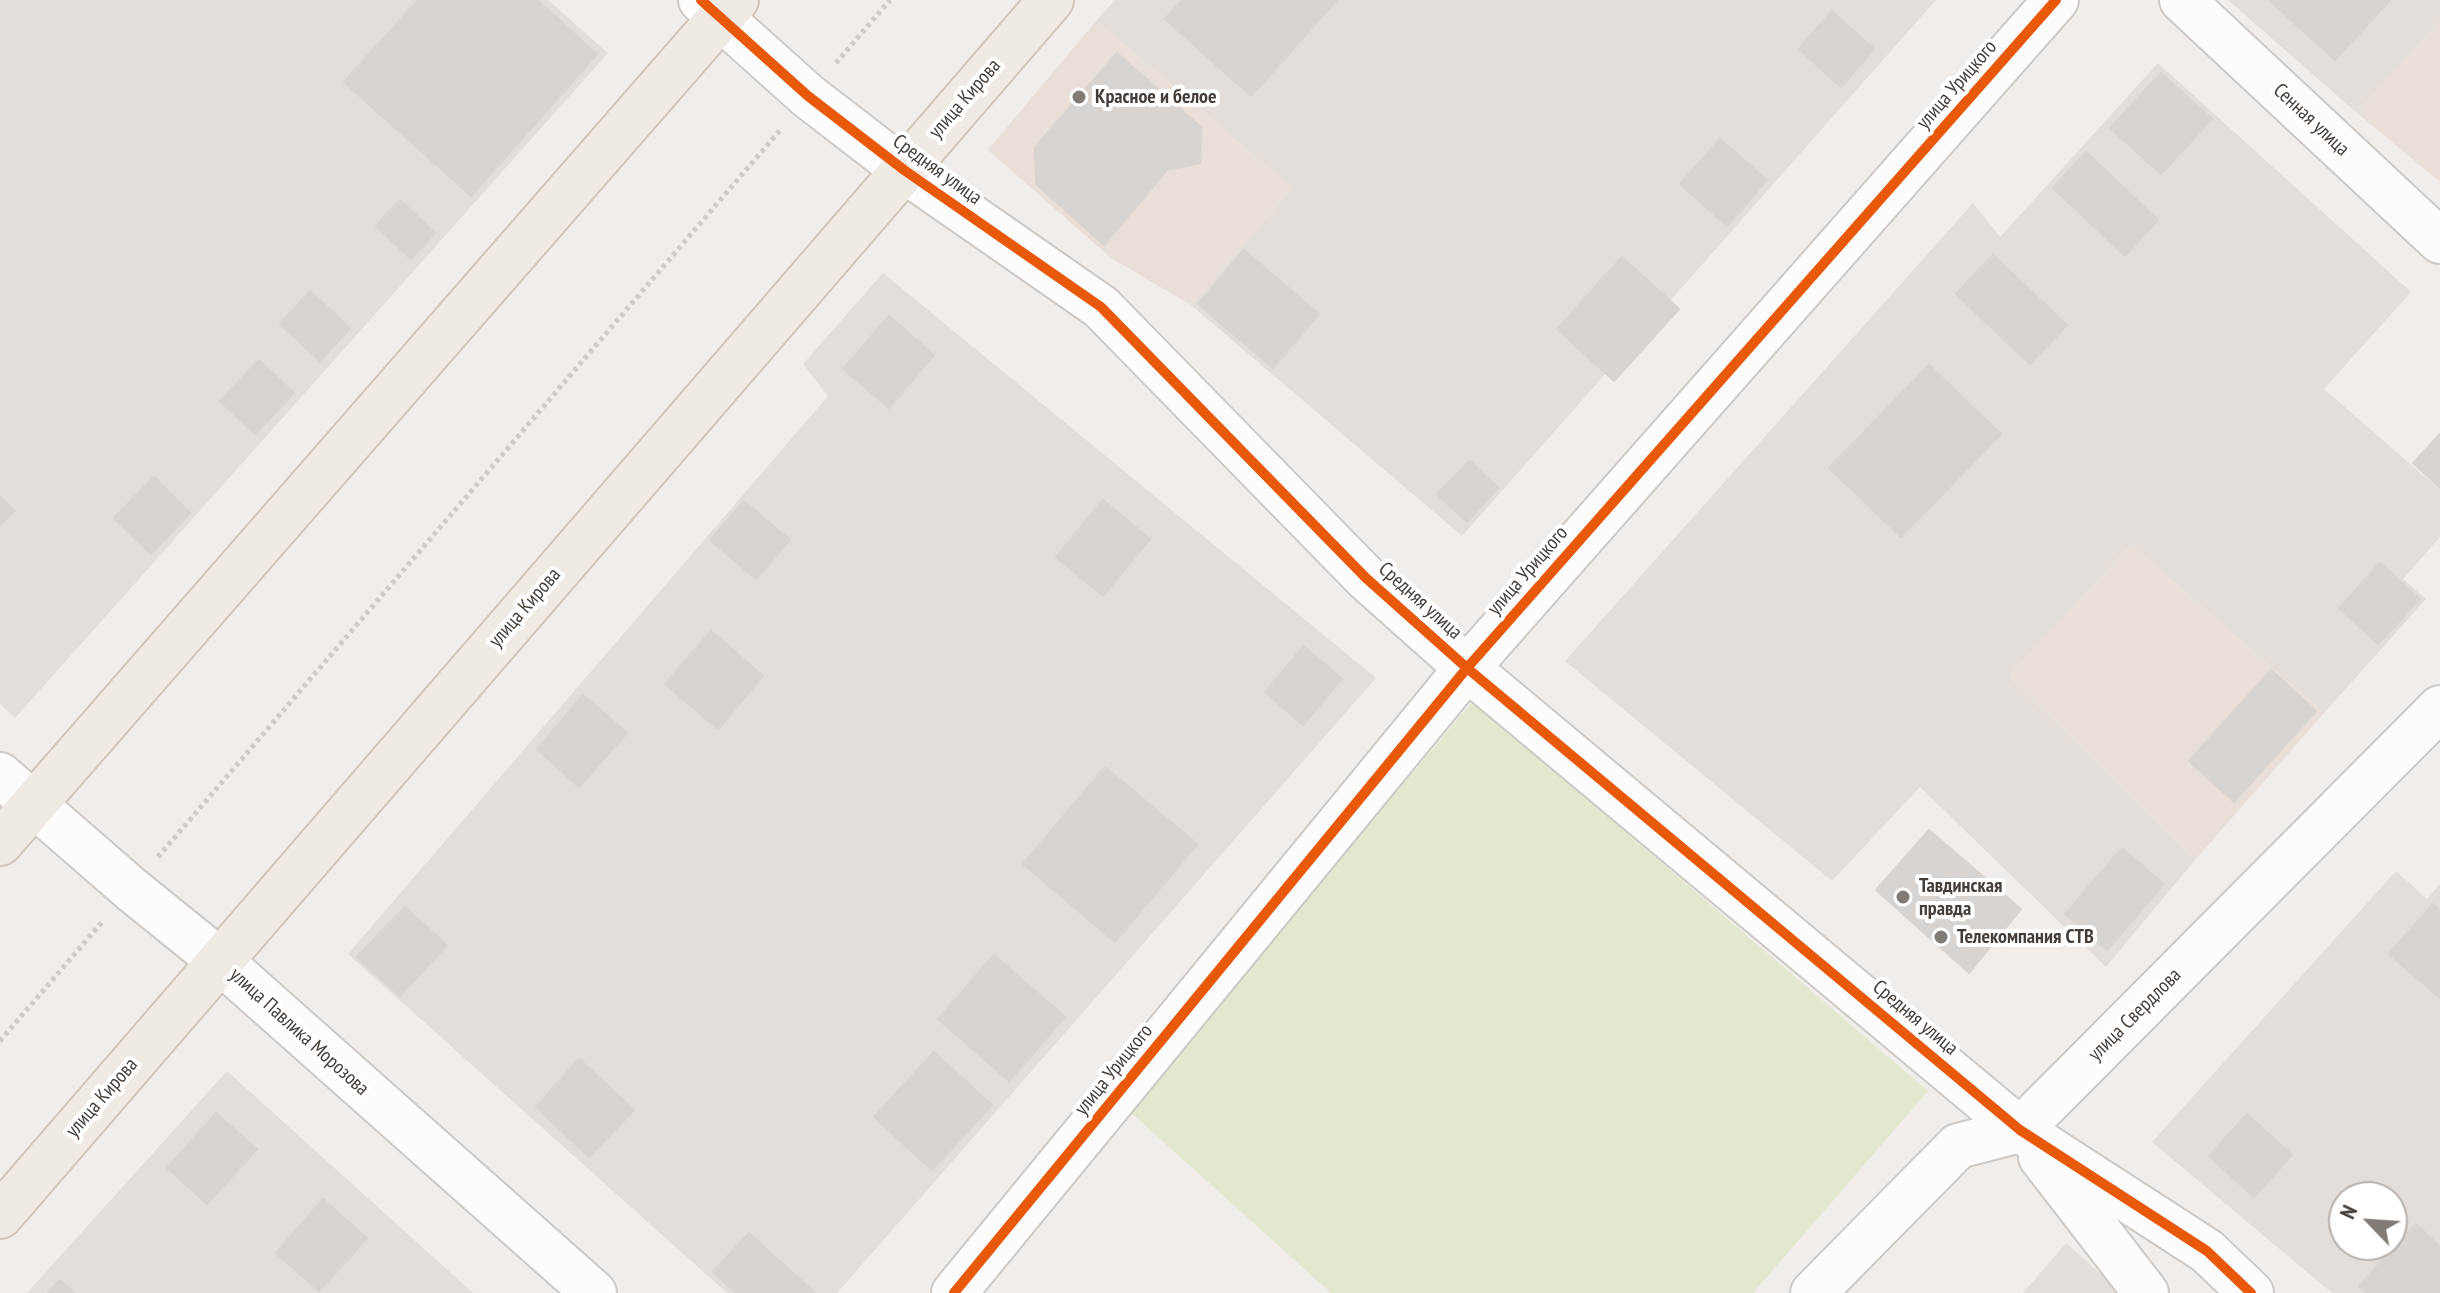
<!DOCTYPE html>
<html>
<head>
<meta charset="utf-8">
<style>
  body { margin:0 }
  #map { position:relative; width:2440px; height:1293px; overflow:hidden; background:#f0edea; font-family:"PT Sans Narrow",sans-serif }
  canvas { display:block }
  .north { position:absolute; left:2328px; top:1181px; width:80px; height:80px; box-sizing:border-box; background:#fff; border:2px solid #b5b1af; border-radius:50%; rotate:295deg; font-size:22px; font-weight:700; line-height:32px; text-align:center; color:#453d38 }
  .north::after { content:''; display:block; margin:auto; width:28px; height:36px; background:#817b76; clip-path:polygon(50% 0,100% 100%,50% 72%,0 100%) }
</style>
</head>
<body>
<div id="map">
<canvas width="2440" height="1293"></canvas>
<div class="north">N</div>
</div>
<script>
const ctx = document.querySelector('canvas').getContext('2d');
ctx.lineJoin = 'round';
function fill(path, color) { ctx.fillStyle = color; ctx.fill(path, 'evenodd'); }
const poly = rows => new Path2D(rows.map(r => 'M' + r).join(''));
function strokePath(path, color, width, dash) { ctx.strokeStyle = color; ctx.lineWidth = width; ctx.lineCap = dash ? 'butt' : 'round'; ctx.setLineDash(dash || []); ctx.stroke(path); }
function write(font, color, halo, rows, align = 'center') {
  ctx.font = font + ' "PT Sans Narrow",sans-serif'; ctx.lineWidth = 8; ctx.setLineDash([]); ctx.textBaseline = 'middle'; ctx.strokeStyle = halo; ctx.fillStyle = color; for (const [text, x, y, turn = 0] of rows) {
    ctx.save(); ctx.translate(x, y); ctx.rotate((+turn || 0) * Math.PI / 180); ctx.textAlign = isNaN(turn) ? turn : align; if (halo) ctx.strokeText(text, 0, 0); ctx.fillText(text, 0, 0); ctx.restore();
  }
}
fill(poly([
  [0,0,548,0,608,53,15,718,0,704],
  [1115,0,1936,0,1462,536,1191,305,1292,188,1096,21],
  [2228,0,2440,0,2440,21,2357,113],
  [2158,63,2411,292,2324,389,2440,490,2440,537,2403,579,2426,599,2324,713,2131,545,2009,676,2195,860,2106,967,1920,787,1832,881,1565,661,1973,203,2000,237],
  [883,273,1376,678,837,1293,727,1293,348,954,828,396,803,364],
  [2396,871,2427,899,2440,884,2440,1293,2332,1293,2152,1142],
  [2344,1197,2392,1197,2392,1245,2344,1245],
  [227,1071,473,1293,27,1293],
  [2066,1243,2122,1293,2023,1293]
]), '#e3ded9');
fill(poly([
  [1096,21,1292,188,1191,305,1111,258,988,150],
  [2440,21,2440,182,2357,113],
  [2131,545,2324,713,2195,860,2009,676]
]), '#eadfd8');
fill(poly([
  [1473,701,1928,1091,1753,1293,1331,1293,1128,1110]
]), '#e2e8cd');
const building = poly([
  [418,0,537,0,597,54,471,196,344,82,418,0],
  [1182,0,1337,0,1251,96,1165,19,1182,0],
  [2269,0,2390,0,2335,60,2269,0],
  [1832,11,1874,49,1841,87,1799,49,1832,11],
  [1117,53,1201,127,1200,163,1167,170,1104,245,1036,184,1035,147,1117,53],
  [2161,73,2212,119,2161,174,2110,128,2161,73],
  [1720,139,1767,180,1727,226,1680,184,1720,139],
  [2086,152,2158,220,2125,256,2053,188,2086,152],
  [400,200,435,233,411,259,376,226,400,200],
  [1244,250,1319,314,1273,368,1198,304,1244,250],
  [1993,255,2067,325,2030,364,1956,294,1993,255],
  [1622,257,1679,309,1614,381,1557,329,1622,257],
  [310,291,350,328,320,361,280,324,310,291],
  [889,316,934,355,889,408,843,369,889,316],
  [259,360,294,393,255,434,220,401,259,360],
  [1929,365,2001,434,1901,537,1829,468,1929,365],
  [2440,434,2440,488,2413,463,2440,434],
  [1470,461,1498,488,1467,522,1437,494,1470,461],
  [154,477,190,513,151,554,114,518,154,477],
  [0,497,15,511,0,525,0,497],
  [1103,500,1150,539,1103,596,1056,557,1103,500],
  [744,501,790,540,756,579,710,540,744,501],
  [2380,563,2420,599,2378,644,2339,608,2380,563],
  [711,631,763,676,718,729,665,684,711,631],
  [1304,646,1342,679,1303,725,1265,692,1304,646],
  [2271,670,2316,711,2234,802,2189,761,2271,670],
  [583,695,627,733,579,787,537,749,583,695],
  [1105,767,1197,844,1115,942,1023,864,1105,767],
  [1929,830,2021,909,1969,973,1876,890,1929,830],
  [2122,848,2164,884,2107,950,2065,914,2122,848],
  [2433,904,2440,910,2440,998,2389,954,2433,904],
  [405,907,447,945,400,996,357,957,405,907],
  [994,955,1065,1017,1009,1081,938,1019,994,955],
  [934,1052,992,1105,932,1170,874,1117,934,1052],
  [579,1059,634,1110,589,1157,536,1107,579,1059],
  [216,1113,257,1149,207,1204,167,1168,216,1113],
  [2247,1114,2292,1155,2254,1197,2209,1156,2247,1114],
  [323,1199,367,1238,319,1291,276,1253,323,1199],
  [2416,1224,2440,1247,2440,1293,2367,1293,2359,1286,2416,1224],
  [749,1233,815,1293,736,1293,713,1272,749,1233],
  [60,1280,74,1293,48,1293,60,1280]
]);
fill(building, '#d8d4d1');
strokePath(building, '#d8d4d0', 2);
const minor = poly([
  [701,0,808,96,904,170,1101,307,1366,578,1467,668,2020,1130,2207,1251,2251,1293],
  [2182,0,2440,241],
  [0,775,131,889,220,961,594,1293],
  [2041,1157,2146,1293],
  [954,1293,1467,668,2056,0],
  [1813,1293,1958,1146,2020,1130,2440,708]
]);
const primary = poly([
  [0,843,736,0],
  [0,1216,1051,0]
]);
strokePath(minor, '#ccc9c7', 48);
strokePath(primary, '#d1c5ba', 48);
strokePath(poly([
  [836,63,890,0],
  [158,857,781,129],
  [0,1041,102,922]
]), '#cecbc8', 5, [4, 4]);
strokePath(minor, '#fdfcfc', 44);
strokePath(primary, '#f0eae5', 44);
strokePath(poly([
  [701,0,808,96,904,170,1101,307,1366,578,1467,668,2020,1130,2207,1251,2251,1293],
  [954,1293,1467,668,2056,0]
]), '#e8590c', 10);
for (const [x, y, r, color] of [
  [1079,97,8,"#817b76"],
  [1903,897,8,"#817b76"],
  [1941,937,8,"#817b76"]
]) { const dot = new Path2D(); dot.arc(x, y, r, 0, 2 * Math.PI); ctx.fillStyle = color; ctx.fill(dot); strokePath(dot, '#fff', 3); }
write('20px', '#453d38', '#fff', [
  ["улица Урицкого",1957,85,-49],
  ["улица Кирова",965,99,-49],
  ["Сенная улица",2311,120,43],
  ["Средняя улица",937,170,36],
  ["улица Урицкого",1528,571,-49],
  ["Средняя улица",1420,601,42],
  ["улица Кирова",525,608,-49],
  ["улица Свердлова",2135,1015,-45],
  ["Средняя улица",1915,1018,40],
  ["улица Павлика Морозова",299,1032,42],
  ["улица Урицкого",1114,1070,-51],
  ["улица Кирова",102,1098,-49]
]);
write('bold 20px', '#453d38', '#fff', [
  ["Красное и белое",1095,97],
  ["Тавдинская",1919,886],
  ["правда",1919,909],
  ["Телекомпания СТВ",1957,937]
], 'left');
</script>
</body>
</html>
